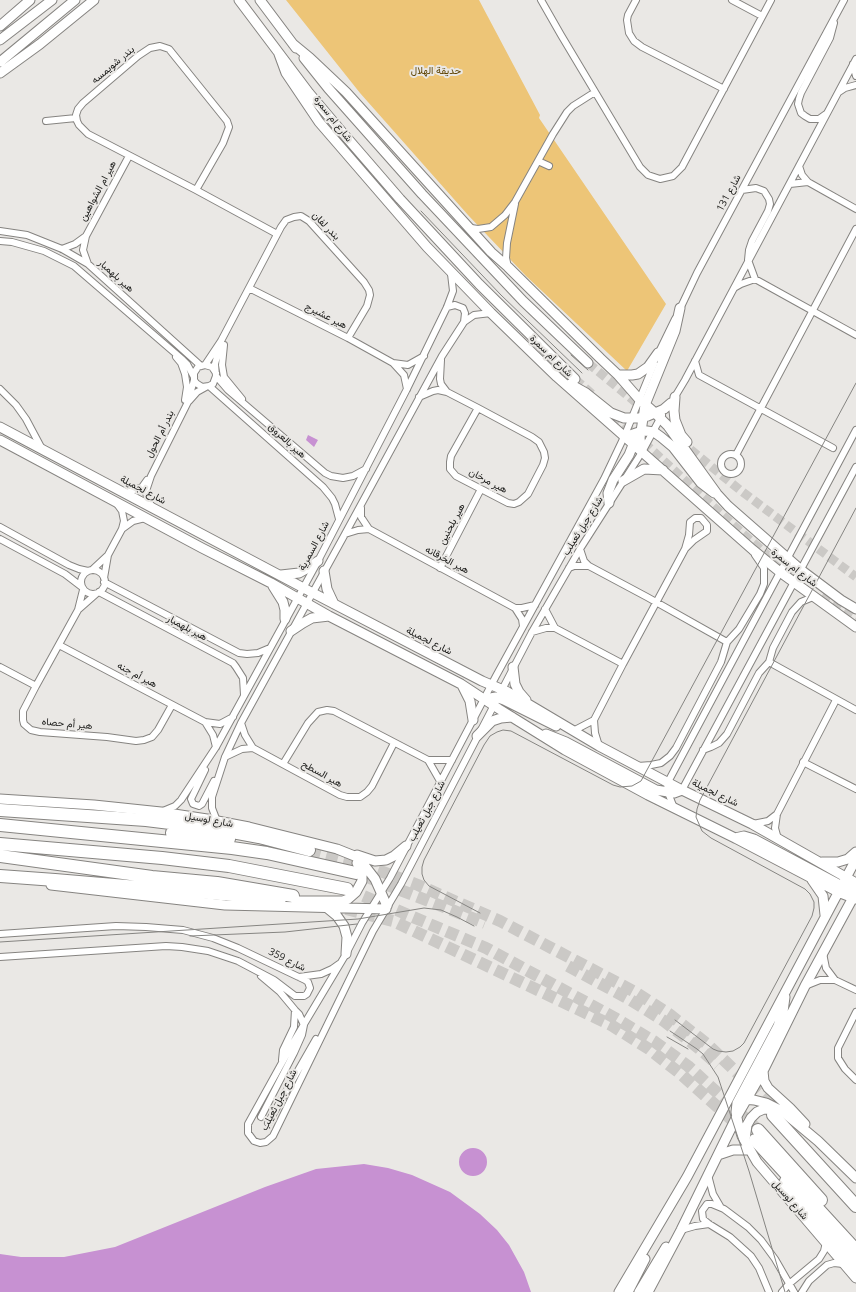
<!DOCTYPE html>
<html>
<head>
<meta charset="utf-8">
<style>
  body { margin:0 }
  canvas { display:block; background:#eae8e5 }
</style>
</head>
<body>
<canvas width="856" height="1292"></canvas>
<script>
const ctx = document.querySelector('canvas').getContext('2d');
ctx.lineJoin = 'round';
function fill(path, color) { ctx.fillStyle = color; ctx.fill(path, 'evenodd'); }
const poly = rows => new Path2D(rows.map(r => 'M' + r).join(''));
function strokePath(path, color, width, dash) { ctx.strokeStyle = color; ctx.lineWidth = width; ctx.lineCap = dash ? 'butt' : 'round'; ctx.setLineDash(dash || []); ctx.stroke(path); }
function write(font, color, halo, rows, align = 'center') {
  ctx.font = font + ' "Open Sans",Vazirmatn,sans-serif'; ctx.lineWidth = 4; ctx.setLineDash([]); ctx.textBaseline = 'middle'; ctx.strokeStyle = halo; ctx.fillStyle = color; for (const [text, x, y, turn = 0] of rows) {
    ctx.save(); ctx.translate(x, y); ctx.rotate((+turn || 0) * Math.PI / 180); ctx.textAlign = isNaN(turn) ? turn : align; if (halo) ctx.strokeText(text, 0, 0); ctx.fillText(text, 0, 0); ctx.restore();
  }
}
fill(poly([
  [286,0,479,0,540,115,539,118,666,304,627,371,526,276,468,215,360,93]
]), '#edc577');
fill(poly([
  [308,435,318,440,314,447,306,440],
  '459 1162a14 14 0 1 1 28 0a14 14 0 1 1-28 0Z',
  [364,1164,388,1168,412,1175,450,1192,480,1214,497,1230,509,1245,524,1272,531,1292,0,1292,0,1254,21,1257,64,1257,115,1247,265,1187,316,1169]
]), '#c791d2');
strokePath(poly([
  [588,363,645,410],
  [575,379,592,394],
  [614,415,741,532,796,580],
  [680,441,740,490,856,577],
  [821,597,856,619]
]), '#cbc9c6', 9, [9, 4.5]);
strokePath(poly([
  [309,850,359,863,418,885,500,921,635,992,669,1014,707,1044,775,1109],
  [367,877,485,923],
  [347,889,486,948,615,1018,655,1042,688,1066,757,1129],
  [346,909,393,921,611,1025,649,1049,682,1075,742,1129],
  [568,966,629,999,664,1021,701,1050,718,1065]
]), '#cbc9c6', 12, [12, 6]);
const street = poly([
  [541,0,561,35,640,167,648,175,660,179,673,176,682,167,771,0],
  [636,0,628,15,627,20,629,33,634,41,642,47,724,89],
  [732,0,762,16],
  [853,64,856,76],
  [839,92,845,88,856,85],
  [826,114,819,119,810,119,805,116,801,113,798,104,799,99,801,93,830,38,834,23],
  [46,121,76,118],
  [538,161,549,166],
  [799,166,802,175,808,182,856,209],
  [790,184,808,182],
  [196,190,223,143,229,127,227,121,169,49,160,46,150,48,138,56,83,103,78,109,76,115,77,121,79,125,88,134,196,190,277,234],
  [742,190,756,188,764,191,769,199,770,204,768,211,752,241,749,250,748,260,755,279,856,335],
  [471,228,478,229,491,227,505,215,515,202,553,134,567,112,573,106,595,92],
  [0,231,27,235,62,249,88,264,201,366],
  [0,241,12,242,44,251,74,266,183,360,187,364,194,377],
  [62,249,75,244,86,236],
  [88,264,83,250,86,236,129,156],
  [508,267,506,258,507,243,515,204],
  [249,288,348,338,393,363,404,375,407,389],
  [734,288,741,284,755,279],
  [447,307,455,305,463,308,465,313,464,322],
  [679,311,697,273,844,0],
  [224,345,222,365,224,377,242,399],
  [657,356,675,319],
  [176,357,181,363,185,374,187,387,185,400],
  [441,360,440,379,441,384,447,392],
  [695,361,699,375,833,448],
  [393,363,408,365,424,356],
  [654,364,624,437,604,479,496,676,390,878,362,923,346,954,294,1041,248,1124,248,1133,254,1141,260,1143,266,1142,273,1136,373,931,401,884,532,632,580,549,642,452,662,415],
  [205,365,221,341,281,227,286,220,294,217,301,216,309,221,364,282,369,290,370,295,367,306,348,338],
  [216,373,212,367,205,365,201,366,198,367,194,373,194,380,196,383,202,387,209,386,213,384,216,376,215,364,220,346],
  [216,376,228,390,325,473,331,476,343,478,353,476,366,469],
  [209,386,323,487,332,498,335,504,339,519],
  [0,389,16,405,26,419,42,449],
  [419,397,433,391,438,390,447,392,478,408,532,437,539,442,544,452,545,458,543,465,528,494,519,502,514,504,508,503,456,476,450,469,450,462,451,456,478,408],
  [673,400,685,380,856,59],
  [189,401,197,392,206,387],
  '721 464a10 10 0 1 1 20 0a10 10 0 1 1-20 0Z',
  [736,455,856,229],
  [126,493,142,487,147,480],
  [152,507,148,500,146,493,147,488,151,476,188,402,194,380],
  [361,508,361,517,369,529,515,608,522,608,535,605],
  [0,527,69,565,79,569,88,571],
  [122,529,133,521,145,518],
  [345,534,358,530,369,529],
  [0,539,65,574,82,587],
  [580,549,584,561,589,566],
  [440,568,481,489],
  [569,568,574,566,589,566,647,597,727,642],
  [92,570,107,556],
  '81 582a12 12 0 1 1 24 0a12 12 0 1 1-24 0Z',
  [104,578,108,555,122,529,124,521,122,511,117,504],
  [104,582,239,653,247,654,258,653,270,648],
  [83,590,78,610,36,686,23,711,23,720,24,724,31,730,40,732,107,737,136,741,144,740,152,737,158,730,172,705],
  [99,592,233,663,236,667,243,678,244,695],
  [515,608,522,619,523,626],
  [79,609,96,594],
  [545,609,555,628,623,664,685,549,689,535,690,522,695,518,701,518,707,525,707,531,694,540,685,549],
  [532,632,546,628,555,628],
  [59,645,205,722,220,724,233,717],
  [769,662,856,710],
  [0,667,36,686],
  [205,722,213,735,216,747],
  [241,723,245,735,253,748,340,795,347,797,360,797,367,792,372,786,394,743],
  [573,731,594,720],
  [599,746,595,733,594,720,623,664],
  [703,750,711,747,719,743,727,734,759,673,769,662,773,648,792,612,801,602,813,597],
  [225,757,242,749,253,748],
  [428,760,440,781],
  [803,762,856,789],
  [283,764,308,723,318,712,327,710,334,711,428,760,452,760],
  [638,766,651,765,661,763,670,756,676,748,721,662,727,642,739,629,760,594,764,584,764,568,755,555],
  [205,770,191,799,193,804,199,806,202,804,214,781],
  [682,790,856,467],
  [674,808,667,790,668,782,856,430],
  [163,811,175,806,181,800,216,747,318,561,407,389,447,307,453,291,451,274],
  [217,821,212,808,212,797,225,757,241,723,345,534,442,356,464,322,474,315,491,313],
  [753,824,768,821,777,814],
  [778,839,775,828,777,814,836,700],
  [0,934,116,926,146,927,183,930,213,938,238,948,305,980,308,982,310,988,307,994,304,996,295,996,274,980,238,961,208,951,182,947,166,946,0,957],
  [823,953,826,968,835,980],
  [261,976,280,992,295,1010,294,1027,283,1050,282,1060],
  [299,977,321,974,332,969,339,964],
  [805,986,820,980,835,980,856,990],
  [856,1012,838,1048,838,1058,845,1069,856,1080],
  [261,1117,294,1053,302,1035,304,1025,299,1014,295,1010],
  [268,1123,316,1039],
  [708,1175,713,1194,720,1206],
  [681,1230,695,1226,709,1224],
  [769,1292,759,1268,751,1256,730,1237,709,1224,703,1219,702,1211,707,1204,712,1204,724,1209,748,1227,761,1240,775,1259,794,1292],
  [782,1292,789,1284,819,1259,824,1251,826,1242],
  [802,1292,809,1281,827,1265,834,1263,843,1264]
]);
const secondary = poly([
  [239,0,309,93,342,132,400,199,479,284,575,379],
  [260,0,296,48],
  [0,26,30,0],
  [0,40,52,0],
  [293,44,310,58,346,92,491,252,508,267,600,358,618,375,639,399,655,413,668,426,717,494,728,506,801,570,841,600,856,609],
  [279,54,286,73,319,122,427,247,491,313,557,377,753,550,780,572,856,627],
  [304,58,328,88,422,194,523,301,588,363],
  [0,62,75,0],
  [0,73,40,44,94,0],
  [618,375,632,375,638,374,648,367,658,353],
  [570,384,586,393,611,413,624,418,639,418,648,416,664,409,671,403],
  [675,397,674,411,675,420,681,435,687,442],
  [0,427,313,593,482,681,508,692,599,746,682,790,752,824,856,883],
  [624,437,639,432,647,431,654,432,661,437,673,447,701,483,714,493],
  [0,440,202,548,271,583,329,616,461,684,499,709,565,750,648,795,735,838,838,892,856,899],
  [642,452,640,438,645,405,675,331,680,308],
  [623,481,644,469,663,470],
  [609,503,608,493,613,480,629,455,635,440],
  [324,571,327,589,334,604],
  [281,575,299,573,308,568,318,561],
  [273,586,283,602,285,610,285,619],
  [291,631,303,623,312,618,329,616],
  [513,667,515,684,519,692,526,700],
  [462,685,470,701,473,720],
  [484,699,496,697,504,700,556,726],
  [546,734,566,742,656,790,674,793,682,790],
  [477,736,492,721,501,718,512,717],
  [0,799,94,805,161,812,207,819,249,827,337,849,357,857,361,861,375,879,387,906],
  [735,838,744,836,754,839,842,886,850,888,856,887],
  [357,855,375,861,386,860,394,856,406,846],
  [822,862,838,862,848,859,856,852],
  [812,880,823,896,825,915],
  [51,885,225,905,386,909],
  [296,901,343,901,348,899,356,892,362,881,362,874,357,863],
  [326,907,337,916,344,926,347,937,346,954],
  [785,997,783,1012,778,1026,737,1103,736,1112,738,1123,742,1136,757,1162,856,1278],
  [763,1071,764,1081,768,1088,790,1108,805,1124],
  [743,1099,754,1100,766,1103,782,1111,818,1141,856,1178],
  [745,1140,747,1125,751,1118,757,1112,764,1109,776,1110],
  [718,1155,733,1150,750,1150],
  [619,1292,687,1177,856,859],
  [628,1292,645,1259],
  [639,1292,666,1247],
  [648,1292,681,1230,737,1116,763,1071,805,986,855,894]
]);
const highway = poly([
  [0,810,146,820,211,828,259,837,309,850],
  [0,825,232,848,267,853,356,873],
  [172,833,229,839],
  [0,844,162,858,229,866,347,889],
  [0,856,152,877,217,883,293,896],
  [0,876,55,880,280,899],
  [773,1115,856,1206],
  [758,1130,821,1200],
  [755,1140,856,1250],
  [786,1181,796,1198,856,1265]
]);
strokePath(street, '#868481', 8);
strokePath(secondary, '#868481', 11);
strokePath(highway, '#868481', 14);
strokePath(street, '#fff', 6);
strokePath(secondary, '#fff', 9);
strokePath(highway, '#fff', 12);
strokePath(poly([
  [421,211,501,295,582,373],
  [571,355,588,370],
  [480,913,429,886,424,880,422,874,422,867,424,860,484,745,490,736,497,732,503,730,511,731,613,785,620,787,632,786,641,781,856,383],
  [190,936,285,932,357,924],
  [0,942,358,919,424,908,441,910,457,917,474,926],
  [675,1020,713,1049,718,1051,726,1052,733,1051,740,1047,744,1043,812,916,814,908,814,902,810,894,805,889,711,838,702,831,696,817,697,809,700,800,856,508],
  [670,1031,697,1049,703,1054,718,1077,749,1171,785,1292],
  [667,1037,688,1049]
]), '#868582', 1);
write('10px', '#191917', '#eae8e5', [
  ["بندر شويمسه",113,65,-40],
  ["شارع ام سمرة",333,119,52],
  ["هير ام الشواهين",98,191,-62],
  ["شارع 131",729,193,-62],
  ["بندر لفان",326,226,46],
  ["هير بلهمبار",116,276,42],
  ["هير عشيرج",326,316,27],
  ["شارع ام سمرة",551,356,44],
  ["بندر أم الحول",160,434,-63],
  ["هير بالعروق",287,441,42],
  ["هير مرخان",488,481,28],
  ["شارع لجميلة",143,490,28],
  ["هير بلحنين",452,524,-62],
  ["شارع جبل ثعيلب",583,526,-58],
  ["شارع السمرية",314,546,-62],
  ["هير الخرقانه",447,560,28],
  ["شارع ام سمرة",794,568,38],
  ["هير بلهمبار",187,628,28],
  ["شارع لجميلة",429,641,27],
  ["هير أم جنه",137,675,28],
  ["هير أم حصاه",67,724,5],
  ["هير السطح",322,774,29],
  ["شارع لجميلة",715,793,26],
  ["شارع جبل ثعيلب",427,811,-62],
  ["شارع لوسيل",209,820,10],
  ["شارع 359",287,960,26],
  ["شارع جبل ثعيلب",279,1100,-63],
  ["شارع لوسيل",790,1200,49]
]);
write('10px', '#5e4300', '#eae8e5', [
  ["حديقة الهلال",436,71]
]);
</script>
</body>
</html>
